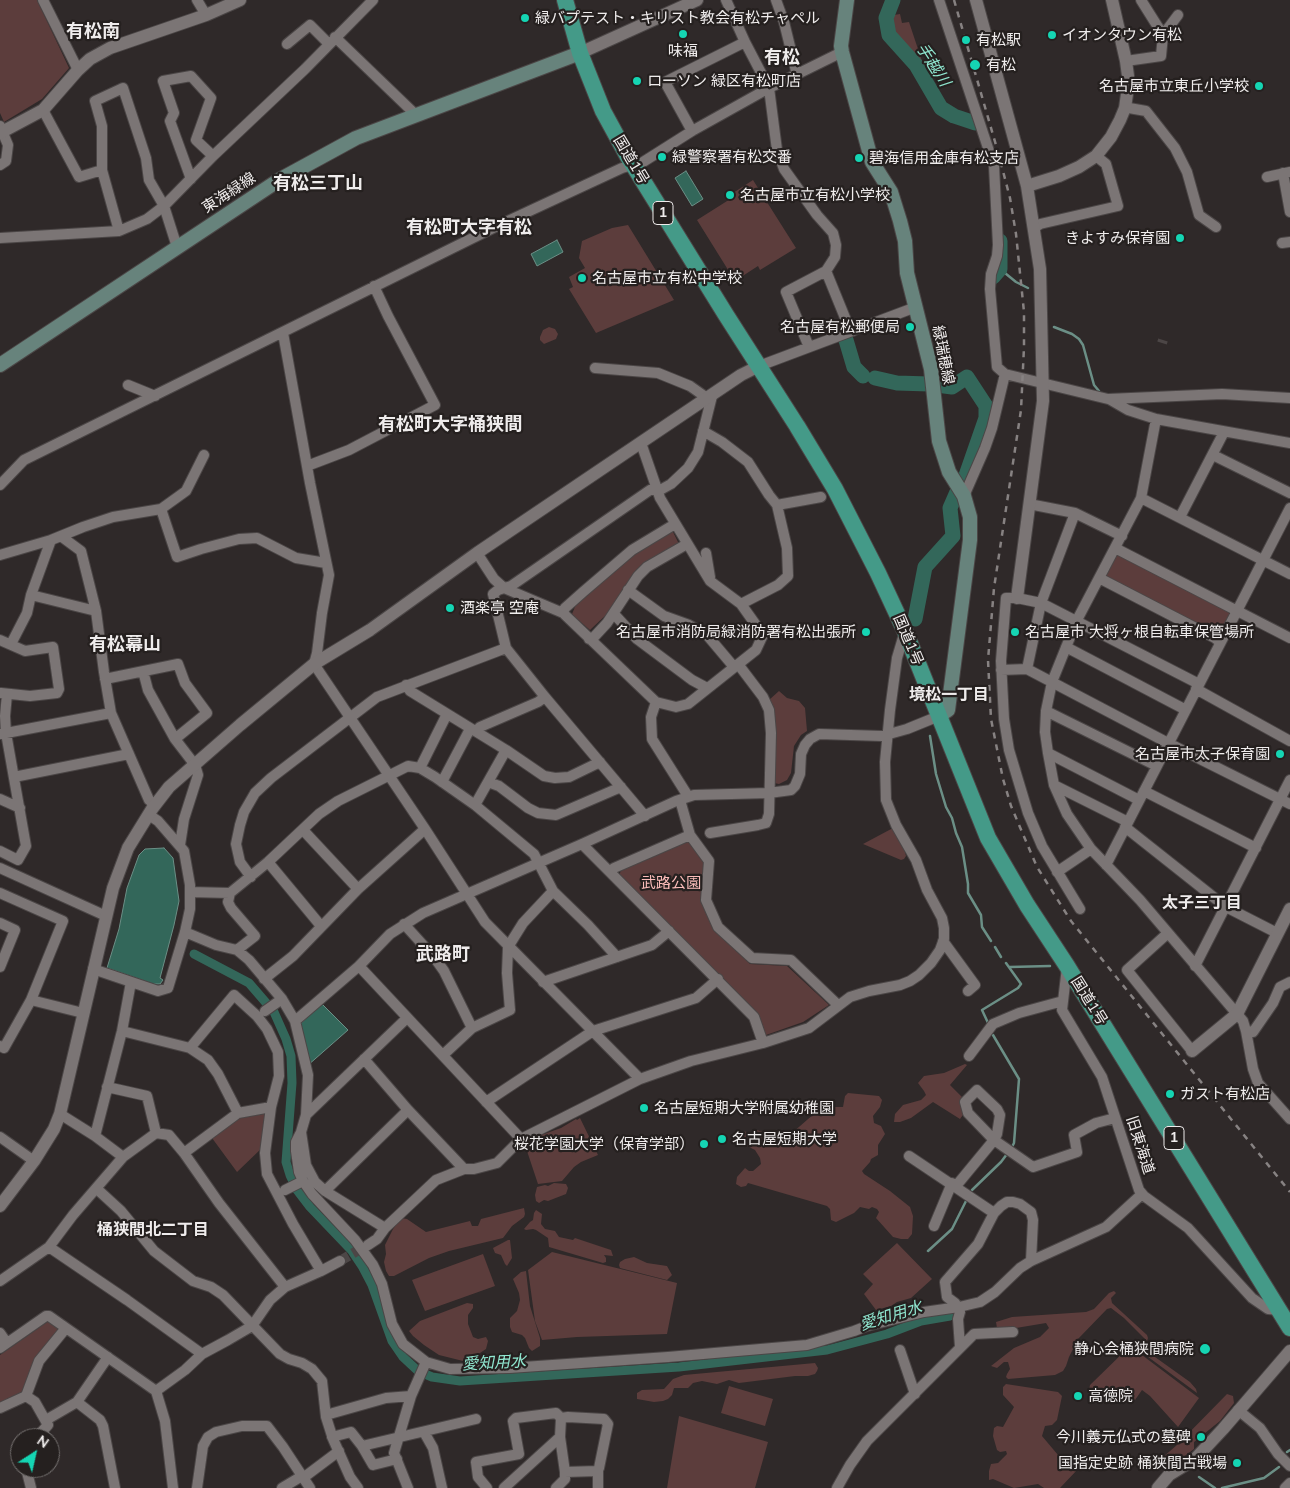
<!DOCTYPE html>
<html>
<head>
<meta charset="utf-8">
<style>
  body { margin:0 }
  #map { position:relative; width:1290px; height:1488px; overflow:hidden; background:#2f2929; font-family:Mulish,sans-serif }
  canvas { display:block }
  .north { position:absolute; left:10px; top:1428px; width:50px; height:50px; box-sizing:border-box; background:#25201f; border:1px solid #767271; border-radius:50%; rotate:35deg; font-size:14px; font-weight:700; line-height:20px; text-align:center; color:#efecec }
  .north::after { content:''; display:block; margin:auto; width:18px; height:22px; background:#15d5b3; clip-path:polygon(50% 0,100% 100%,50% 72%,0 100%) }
</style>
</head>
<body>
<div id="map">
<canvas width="1290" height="1488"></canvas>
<div class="north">N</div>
</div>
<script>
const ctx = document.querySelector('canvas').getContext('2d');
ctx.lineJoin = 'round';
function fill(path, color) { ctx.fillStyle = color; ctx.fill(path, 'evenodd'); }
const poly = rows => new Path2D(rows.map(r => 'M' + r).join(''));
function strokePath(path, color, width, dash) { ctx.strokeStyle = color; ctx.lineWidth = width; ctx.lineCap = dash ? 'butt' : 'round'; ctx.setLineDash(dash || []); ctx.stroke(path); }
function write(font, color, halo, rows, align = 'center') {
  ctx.font = font + ' Mulish,"Noto Sans JP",sans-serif'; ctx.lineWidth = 4.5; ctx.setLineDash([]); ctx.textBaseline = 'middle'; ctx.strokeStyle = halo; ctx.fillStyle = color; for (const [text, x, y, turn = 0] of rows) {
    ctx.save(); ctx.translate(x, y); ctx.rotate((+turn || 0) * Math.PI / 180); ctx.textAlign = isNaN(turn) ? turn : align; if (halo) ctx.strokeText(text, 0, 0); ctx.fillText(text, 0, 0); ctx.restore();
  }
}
fill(poly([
  [0,0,37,0,69,68,42,99,4,122,0,113],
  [900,14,902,23,909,22,926,73,923,74,917,63,904,47,890,34,888,16],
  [753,180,796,248,760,270,758,266,735,281,697,220,735,196,733,193],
  [628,225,674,300,596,333,569,289,573,287,569,277,585,268,579,258,582,241,612,228],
  [549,327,555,329,558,334,556,339,544,344,540,340,540,337,543,330],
  [672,530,679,544,643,566,608,613,590,630,576,618,572,614,577,602,634,552],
  [1119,555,1229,612,1230,616,1221,634,1217,636,1107,580,1106,575,1116,556],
  [779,691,787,698,799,701,805,708,807,731,801,735,794,746,791,773,787,780,779,784,774,783,775,718,769,700],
  [893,828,904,848,906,856,904,859,901,860,863,844],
  [689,840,705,861,715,931,750,964,787,966,829,1005,803,1022,766,1035,759,1015,619,876,621,870],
  [965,1064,967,1065,950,1085,962,1097,965,1112,960,1119,933,1102,911,1118,900,1122,894,1122,895,1114,903,1105,921,1100,926,1095,924,1091,918,1083,924,1076,944,1073],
  [848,1093,879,1096,882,1100,880,1107,873,1116,874,1123,881,1126,885,1134,878,1145,878,1155,871,1159,870,1162,862,1171,864,1174,890,1191,910,1207,913,1216,912,1234,908,1239,901,1239,893,1237,876,1218,879,1212,877,1209,872,1207,869,1209,860,1207,854,1213,836,1222,831,1220,830,1209,827,1206,748,1183,746,1186,741,1187,736,1184,737,1177,745,1168,749,1171,753,1171,761,1164,760,1158,755,1150,741,1143,741,1135,743,1131,750,1133,757,1130,784,1140,815,1113,824,1107,843,1107,845,1096],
  [266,1111,263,1147,237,1172,212,1138,239,1115],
  [580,1118,598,1155,581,1162,574,1167,562,1181,538,1184,525,1145,527,1140,561,1128,576,1119,577,1120],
  [554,1183,566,1184,568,1188,566,1194,548,1201,544,1200,539,1203,536,1201,535,1195,537,1187,545,1185,548,1186],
  [524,1208,525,1214,524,1217,512,1226,503,1238,449,1251,429,1258,394,1276,389,1276,386,1271,384,1262,386,1254,385,1245,393,1229,401,1218,407,1219,426,1232,470,1221,472,1226,478,1226,481,1219],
  [536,1210,542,1214,541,1224,545,1229,555,1231,559,1237,573,1240,575,1238,611,1250,613,1256,604,1255,606,1258,606,1262,603,1263,549,1247,548,1238,536,1230,533,1229,526,1230,524,1229,530,1222,533,1220,534,1213],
  [508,1240,510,1240,512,1258,507,1266,505,1264,501,1255,495,1253,493,1248],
  [897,1243,932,1279,911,1298,897,1302,891,1306,876,1310,864,1294,873,1284,863,1274],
  [552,1252,677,1283,667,1334,577,1337,542,1340,535,1321,528,1270],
  [483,1254,495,1286,425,1311,412,1280],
  [634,1257,647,1263,667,1266,672,1275,667,1280,620,1268,619,1265,620,1262,625,1259],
  [526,1271,530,1306,540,1338,540,1346,532,1351,529,1348,525,1338,522,1335,512,1332,510,1327,510,1318,517,1311,520,1300,519,1293,513,1279,521,1272],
  [1114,1291,1116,1293,1111,1298,1112,1303,1147,1335,1148,1338,1147,1341,1124,1318,1111,1308,1107,1309,1078,1339,1069,1357,1066,1366,1063,1371,1055,1375,1008,1379,1006,1377,1007,1374,1010,1369,1008,1362,1004,1362,997,1368,991,1366,1014,1348,1040,1337,1049,1328,1046,1323,1004,1330,997,1328,996,1322,1012,1317,1086,1312,1094,1309,1109,1293],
  [467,1303,473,1304,473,1308,468,1315,468,1324,473,1337,478,1339,486,1337,488,1341,486,1349,474,1357,463,1361,439,1355,424,1345,413,1336,409,1331,420,1321],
  [50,1320,64,1330,38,1359,26,1392,0,1403,0,1355],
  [1130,1346,1199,1398,1178,1427,1150,1396,1142,1390,1135,1400,1089,1390,1090,1385],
  [1137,1347,1141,1347,1190,1382,1196,1389,1197,1393,1136,1348],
  [815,1363,818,1368,817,1371,815,1374,808,1376,795,1376,739,1383,729,1380,717,1384,702,1381,693,1383,688,1388,674,1388,672,1395,668,1399,663,1401,654,1402,637,1399,637,1393,642,1390,664,1389,673,1379,684,1375],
  [1006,1384,1058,1392,1062,1396,1057,1420,1052,1425,1045,1426,1042,1436,1058,1455,1057,1458,1060,1461,1068,1457,1078,1462,1078,1469,1060,1488,1044,1488,1038,1484,1014,1488,993,1479,989,1480,989,1471,991,1464,998,1463,1007,1454,1006,1451,1000,1452,997,1450,993,1436,994,1428,997,1426,1003,1427,1014,1407,1003,1395,1003,1387],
  [729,1386,773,1399,765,1426,721,1413],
  [1227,1394,1233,1396,1234,1403,1220,1421,1194,1442,1194,1449,1182,1458,1170,1460,1154,1468,1150,1467,1149,1463,1163,1457,1177,1445],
  [679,1416,768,1442,755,1488,667,1488]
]), '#5c3d3c');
const water = poly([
  [686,171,703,199,692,206,675,178,686,171],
  [557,240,563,252,537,266,531,254,557,240],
  [164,848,173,858,179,901,174,925,160,978,163,980,160,984,153,984,107,968,119,929,127,888,139,855,145,849,164,848],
  [322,1004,348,1030,307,1066,301,1023,322,1004]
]);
fill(water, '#33675a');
strokePath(water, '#6b8f86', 1);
strokePath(poly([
  [1000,269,1016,282,1028,288],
  [1054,327,1072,334,1079,339,1083,345,1094,385,1099,391],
  [930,736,936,774,946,807,952,818,956,833,962,847,968,884,968,893,981,915,982,927,991,941],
  [995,947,1001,957],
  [1010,967,1050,966],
  [989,1025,982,1010,1018,988,1021,984,1006,963],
  [993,1035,1019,1079,1014,1143,1012,1147],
  [972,1190,1001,1162,1007,1154],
  [928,1251,952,1229,967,1199],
  [1287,1452,1290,1450],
  [1199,1477,1215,1488],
  [1222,1488,1264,1478,1279,1467]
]), '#6b8f86', 2.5);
strokePath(poly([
  [194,954,249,983,274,1012,286,1039,291,1056,292,1083,286,1162,290,1175,297,1190,310,1207,352,1251,362,1266,372,1285,392,1341,403,1357,418,1371,432,1377,460,1381,679,1367,827,1350,887,1334,921,1321,950,1316]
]), '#33675a', 9);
strokePath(poly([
  [893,0,886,18,889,35,916,65,941,108,954,116,975,123],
  [993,277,1000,269,1000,241],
  [846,340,854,367,863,376],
  [875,378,897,383,929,384],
  [915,619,925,567,953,536,950,508,957,492,963,484,986,418,986,406,967,377,952,387,937,385]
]), '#33675a', 15);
strokePath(poly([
  [1162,343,1163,340],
  [340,1261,367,1245]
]), '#4c4646', 10, [10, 5]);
const minor = poly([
  [43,0,78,70],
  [197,0,206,15],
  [726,0,745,42,769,88,842,52],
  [776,0,784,22,797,75],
  [939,0,994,166,998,245,997,256,991,274,990,289,997,367,1005,374,1108,399,1222,394,1290,398],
  [1141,0,1163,35],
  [335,37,416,115],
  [287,44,310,25,329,44],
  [1126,61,1161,56,1163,35,1178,15],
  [1125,108,1129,108,1146,111,1175,148,1187,172,1199,215,1216,227],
  [43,110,79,177,102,170],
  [0,126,8,145,6,161,0,165],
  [692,131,665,82,745,42],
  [1283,173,1290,212],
  [1267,177,1290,172],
  [191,179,170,121,174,113,163,81,191,76,211,98,196,140,213,156],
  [1034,228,1040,224,1118,206,1106,164,1096,156],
  [119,231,102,170,102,126,95,101,123,88,146,158,149,180,164,206,177,247],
  [0,238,119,231,147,219,164,206,213,156,305,69,373,0],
  [1282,243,1290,242],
  [826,271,848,325,853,331],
  [283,333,310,483,329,575,322,613,317,653,314,664,425,829,485,922,640,1079],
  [759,366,916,307],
  [595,368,658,373,690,386,707,398],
  [128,385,155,396],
  [1109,399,1128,410,1156,419,1290,443],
  [1156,419,1141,498,1077,620,1052,682,1046,711,1045,732,1048,753,1054,785,1067,814,1091,849,1140,900,1243,1021,1246,1031,1253,1069,1258,1083,1290,1119],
  [703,431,722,442,748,462,769,495,777,505,787,548,788,576,778,585,741,604],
  [1213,455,1290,493],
  [307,466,349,450,435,405,388,316,374,286],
  [0,485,24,460,495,227,622,168,643,162,692,131,769,88,777,150,784,169,817,215,833,233,836,245,835,257,826,271,786,292,809,347],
  [964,496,985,448,992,428,1005,374],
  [1141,498,1290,574],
  [1029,504,1075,513,1122,536],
  [777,505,821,497],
  [161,509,177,557,201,549,239,539,257,538,296,558,326,563],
  [1180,517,1224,432],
  [62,537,81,551,96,611,104,672,111,713,149,800,155,805],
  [1115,548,1290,638],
  [477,553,494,579,504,588,563,613,656,702,676,707,688,704,756,650,763,635,741,604,710,581,660,498,641,443],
  [706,553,710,577],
  [0,555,51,540,83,527,113,517,161,509,186,491,204,455],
  [1099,578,1215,638,1220,642],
  [628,590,664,616,689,625,707,635,734,667],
  [31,595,96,611],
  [563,613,565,608,583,592,632,550,675,524],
  [614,614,637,639,692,680,707,688],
  [589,639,594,637,607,623,638,576,647,567,687,544],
  [0,640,25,651,53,647,59,689,57,693,30,696,1,693],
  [11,644,27,613,31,595,51,540],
  [1066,647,1186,710],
  [1027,669,1041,603,1075,513],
  [1001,670,1027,669,1168,743,1290,804],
  [143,671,148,690,175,739,195,765,198,775,184,819,180,845],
  [105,679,178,664,185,683,207,713,175,739],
  [406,685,410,691,506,750,544,776,555,778,569,777,600,762],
  [1196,689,1290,741],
  [656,702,651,717,652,739,686,793,687,797],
  [1046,711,1157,766],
  [476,731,480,727,538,702,545,697],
  [1,734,111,713],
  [1048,753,1139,800],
  [420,768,447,714],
  [14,777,129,754],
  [442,782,470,729],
  [488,782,499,786,528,808,538,813,556,815,621,787],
  [1054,785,1128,822],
  [1144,791,1256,848],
  [0,799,20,808],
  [680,800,690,835,709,861,706,900,718,927,752,958,791,960,838,1005],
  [475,805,506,750],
  [645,816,545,697,506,648,493,594,498,590,511,586,650,490,662,489,671,484,688,468,698,452,712,396],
  [1125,827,1226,907,1277,933],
  [303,830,358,889],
  [710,833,758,825,766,823,769,814,771,733,769,710,763,697,738,664],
  [0,851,18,860,26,846,6,733,5,716,7,694],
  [268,862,321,926],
  [1106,865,1290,508],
  [0,868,106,916],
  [610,872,614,868,690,835],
  [1057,872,1091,849],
  [251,877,240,862,236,844,240,825,244,812,255,793,271,778,377,697,506,648],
  [190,892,230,893],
  [0,893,63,921,31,1000,4,1048,0,1046],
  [1080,909,1042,846,1028,813,1009,750,1004,719,1001,661,1006,598,1017,598,1041,603,1199,684],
  [0,923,15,930,0,967],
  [404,924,434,957,444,971,472,1028],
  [185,932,216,945,237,950,249,960,282,999,295,1021,308,1075,306,1115,301,1132,306,1165,315,1182,325,1191,385,1228,436,1180,464,1169,474,1169,497,1163,521,1139,640,1079,691,1061,763,1043,754,1017,582,844],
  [1168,933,1127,970,1192,1051],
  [943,941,975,985,968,991],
  [237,950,255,936,231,908,228,902,230,893,268,862,319,814,338,801,408,766,420,768,435,777,475,805,534,854,553,891,588,925,617,957],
  [359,966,521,1139],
  [1195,966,1290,780],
  [1067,967,1062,1010,1102,1077,1139,1190,1144,1196,1188,1228,1252,1298,1268,1309,1279,1310],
  [93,969,158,991,168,988,185,932,190,909,190,885,184,851,158,821,149,815],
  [264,979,293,956,358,889,425,829],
  [543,982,652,945,669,931],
  [31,1000,83,1013],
  [265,1011,282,999],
  [295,1021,359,966,390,934,423,913,582,844,676,801,694,795,769,793,791,790,795,786,800,774,801,754,805,745,810,739,819,734,882,736,907,729,939,716],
  [122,1031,190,1048,208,1060,218,1074,238,1113],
  [1246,1031,1253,1032,1273,1003,1280,987,1290,982],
  [763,1043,809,1028,850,997,869,991,900,985,910,981,919,975,931,963,940,950,944,939,944,928,942,918,927,890,916,860,896,825,886,800,885,762,890,710,897,658,905,631],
  [443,1055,472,1028,510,1010,507,973,508,947,523,923,553,891],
  [969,1056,993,1024,1019,1013,1063,1001],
  [364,1059,408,1110,464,1169],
  [107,1087,147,1096,156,1133],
  [977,1090,997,1109,1000,1115,997,1134,994,1140,968,1113,965,1102,977,1090],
  [486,1102,593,1031,696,998,718,979],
  [60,1114,95,1136,123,1157],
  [306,1115,407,1018],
  [300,1134,296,1142,296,1151,299,1172,303,1181,312,1194,355,1240,373,1265,382,1284,392,1324,403,1344,426,1362,450,1369,509,1368,668,1357,807,1345,854,1331,867,1326,924,1312,959,1307,980,1302,995,1292,1020,1268,1031,1261,1106,1227,1142,1194],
  [95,1136,122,1031,131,982],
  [0,1137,34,1161],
  [184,1153,238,1113,271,1107],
  [909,1156,994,1213],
  [956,1186,994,1140,1033,1167,1077,1152,1074,1135,1096,1123,1115,1118],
  [97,1189,121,1211,154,1251,193,1281,211,1287,223,1295,280,1354,289,1359,302,1363,312,1369,322,1381,326,1417,333,1439,350,1477,358,1488],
  [285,1190,303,1181],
  [325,1191,408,1110],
  [934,1226,952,1183],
  [368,1245,377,1239,385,1228],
  [49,1247,127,1300,202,1354],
  [321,1271,340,1261],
  [0,1281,49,1247,73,1215,123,1157,156,1133,169,1135,184,1153,219,1203,285,1287],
  [0,1333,7,1343],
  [960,1347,958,1319,960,1312,955,1303,947,1297,945,1282,978,1244,994,1213,1001,1206,1007,1202,1013,1202,1020,1204,1031,1212,1033,1220,1031,1261],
  [0,1348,46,1316,49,1316,156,1391,185,1370,202,1354,228,1340,252,1326,270,1300,285,1287,321,1271,293,1224,267,1174,265,1153,271,1107,279,1076,278,1052,267,1029,257,1016,234,995,190,1048],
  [900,1350,915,1394],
  [156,1391,165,1421,173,1488],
  [26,1396,39,1361,66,1328],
  [77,1402,100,1420,103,1426,115,1488],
  [0,1408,26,1396,35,1402,48,1425,36,1438],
  [1238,1410,1260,1428,1278,1454,1290,1466],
  [326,1415,386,1398,411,1396],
  [561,1418,560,1437,565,1472],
  [46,1420,77,1402,108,1357],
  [424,1432,433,1448,442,1488],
  [332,1437,351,1432,362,1446,373,1465,397,1459],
  [362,1446,476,1419],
  [26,1468,31,1488],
  [303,1478,339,1451],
  [197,1488,203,1446,208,1437,216,1432,242,1426,267,1426,283,1447,310,1488],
  [282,1488,302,1476],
  [408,1488,394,1453,411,1396,426,1362],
  [487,1488,478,1477,476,1462,519,1454,513,1421,516,1418,556,1413,561,1418,568,1417,604,1419,608,1424,599,1468,597,1471,565,1472,565,1479,556,1488],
  [504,1488,560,1437],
  [598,1488,598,1470],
  [837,1488,850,1465,867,1441,974,1334,1013,1332],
  [1285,1488,1290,1483]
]);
const tertiary = poly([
  [976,0,1027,186,1040,269,1043,401,1017,598],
  [580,53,697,0],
  [0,133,43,110,78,70,90,59,110,48,206,15,240,0],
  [1027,186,1059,176,1079,167,1096,156,1111,137,1120,120,1125,108,1127,94,1128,76,1126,61,1112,0],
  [1192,1051,1237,1014,1290,909],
  [0,1206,34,1161,54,1129,60,1114,113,888,128,848,152,809,169,787,240,725,314,664,370,630,477,553,741,375,759,366],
  [1158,1488,1169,1475,1195,1459,1223,1429,1290,1351]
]);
const secondary = poly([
  [847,0,841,46,842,52,872,162,891,192,900,221,905,241,907,273,931,369,939,441,949,472,964,496,970,517,970,540,948,710,939,716],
  [0,365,279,180,356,138,580,53]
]);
const trunk = poly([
  [565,0,580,53,603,111,627,155,726,315,797,426,835,489,878,573,905,631,988,838,1027,905,1067,966,1290,1328]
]);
strokePath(minor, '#4b4646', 12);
strokePath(tertiary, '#4b4646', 14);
strokePath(secondary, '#4b4646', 16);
strokePath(trunk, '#4b4646', 18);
strokePath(minor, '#7b7575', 10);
strokePath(tertiary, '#7b7575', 12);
strokePath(secondary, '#67837c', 14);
strokePath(trunk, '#449a88', 16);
strokePath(poly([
  [954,0,998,152,1010,198,1016,234,1024,312,1024,347,1021,410,994,588,988,660,991,719,1003,779,1011,806,1037,867,1071,921,1290,1192]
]), '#878282', 2.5, [6, 6]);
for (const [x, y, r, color] of [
  [525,18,5,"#15d5b3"],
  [683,34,5,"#15d5b3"],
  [1052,35,5,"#15d5b3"],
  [966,40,5,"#15d5b3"],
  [975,65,6,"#15d5b3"],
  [637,81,5,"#15d5b3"],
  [1259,86,5,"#15d5b3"],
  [662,157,5,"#15d5b3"],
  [859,158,5,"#15d5b3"],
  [730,195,5,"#15d5b3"],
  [1180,238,5,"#15d5b3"],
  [582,278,5,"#15d5b3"],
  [910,327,5,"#15d5b3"],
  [450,608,5,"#15d5b3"],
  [866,632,5,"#15d5b3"],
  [1015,632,5,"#15d5b3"],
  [1280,754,5,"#15d5b3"],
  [1170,1094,5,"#15d5b3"],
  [644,1108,5,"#15d5b3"],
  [722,1139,5,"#15d5b3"],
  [704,1144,5,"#15d5b3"],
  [1205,1349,6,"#15d5b3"],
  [1078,1396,5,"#15d5b3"],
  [1201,1437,5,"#15d5b3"],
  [1237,1463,5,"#15d5b3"]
]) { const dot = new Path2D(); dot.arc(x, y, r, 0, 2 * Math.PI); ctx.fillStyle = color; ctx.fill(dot); strokePath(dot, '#25201f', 2); }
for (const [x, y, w] of [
  [663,213,20],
  [1174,1138,20]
]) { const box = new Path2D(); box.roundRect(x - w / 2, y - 11.5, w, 23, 4); ctx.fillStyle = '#25201f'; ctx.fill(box); strokePath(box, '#efecec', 1); }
write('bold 14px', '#efecec', null, [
  ["1",663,213],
  ["1",1174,1138]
]);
write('15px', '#efecec', '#25201f', [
  ["緑バプテスト・キリスト教会有松チャペル",535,18],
  ["イオンタウン有松",1062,35],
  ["有松駅",976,40],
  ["味福",683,51,"center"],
  ["有松",986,65],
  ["ローソン 緑区有松町店",647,81],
  ["名古屋市立東丘小学校",1249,86,"right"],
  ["緑警察署有松交番",672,157],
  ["碧海信用金庫有松支店",869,158],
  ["名古屋市立有松小学校",740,195],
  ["きよすみ保育園",1170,238,"right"],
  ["名古屋市立有松中学校",592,278],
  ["名古屋有松郵便局",900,327,"right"],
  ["酒楽亭 空庵",460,608],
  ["名古屋市消防局緑消防署有松出張所",856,632,"right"],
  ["名古屋市 大将ヶ根自転車保管場所",1025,632],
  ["名古屋市太子保育園",1270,754,"right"],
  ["ガスト有松店",1180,1094],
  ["名古屋短期大学附属幼稚園",654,1108],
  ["名古屋短期大学",732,1139],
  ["桜花学園大学（保育学部）",694,1144,"right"],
  ["静心会桶狭間病院",1194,1349,"right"],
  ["高徳院",1088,1396],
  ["今川義元仏式の墓碑",1191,1437,"right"],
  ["国指定史跡 桶狭間古戦場",1227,1463,"right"]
], 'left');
write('15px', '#efecec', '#25201f', [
  ["国道1号",631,160,59],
  ["東海緑線",229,193,-33],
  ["緑瑞穂線",943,355,79],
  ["国道1号",908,640,67],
  ["国道1号",1089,1001,58],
  ["旧東海道",1140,1145,72]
]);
write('15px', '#fabcb9', '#25201f', [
  ["武路公園",671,883]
]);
write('italic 16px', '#90e7d0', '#25201f', [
  ["手越川",933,65,57],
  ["愛知用水",891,1316,-17],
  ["愛知用水",494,1363,-3]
]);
write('bold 16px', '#efecec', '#25201f', [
  ["境松一丁目",949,695],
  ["太子三丁目",1202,903],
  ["桶狭間北二丁目",153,1230]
]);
write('bold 18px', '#efecec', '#25201f', [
  ["有松南",93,32],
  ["有松",782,58],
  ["有松三丁山",318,184],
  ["有松町大字有松",469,228],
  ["有松町大字桶狭間",450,425],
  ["有松幕山",125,645],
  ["武路町",443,955]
]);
</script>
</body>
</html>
